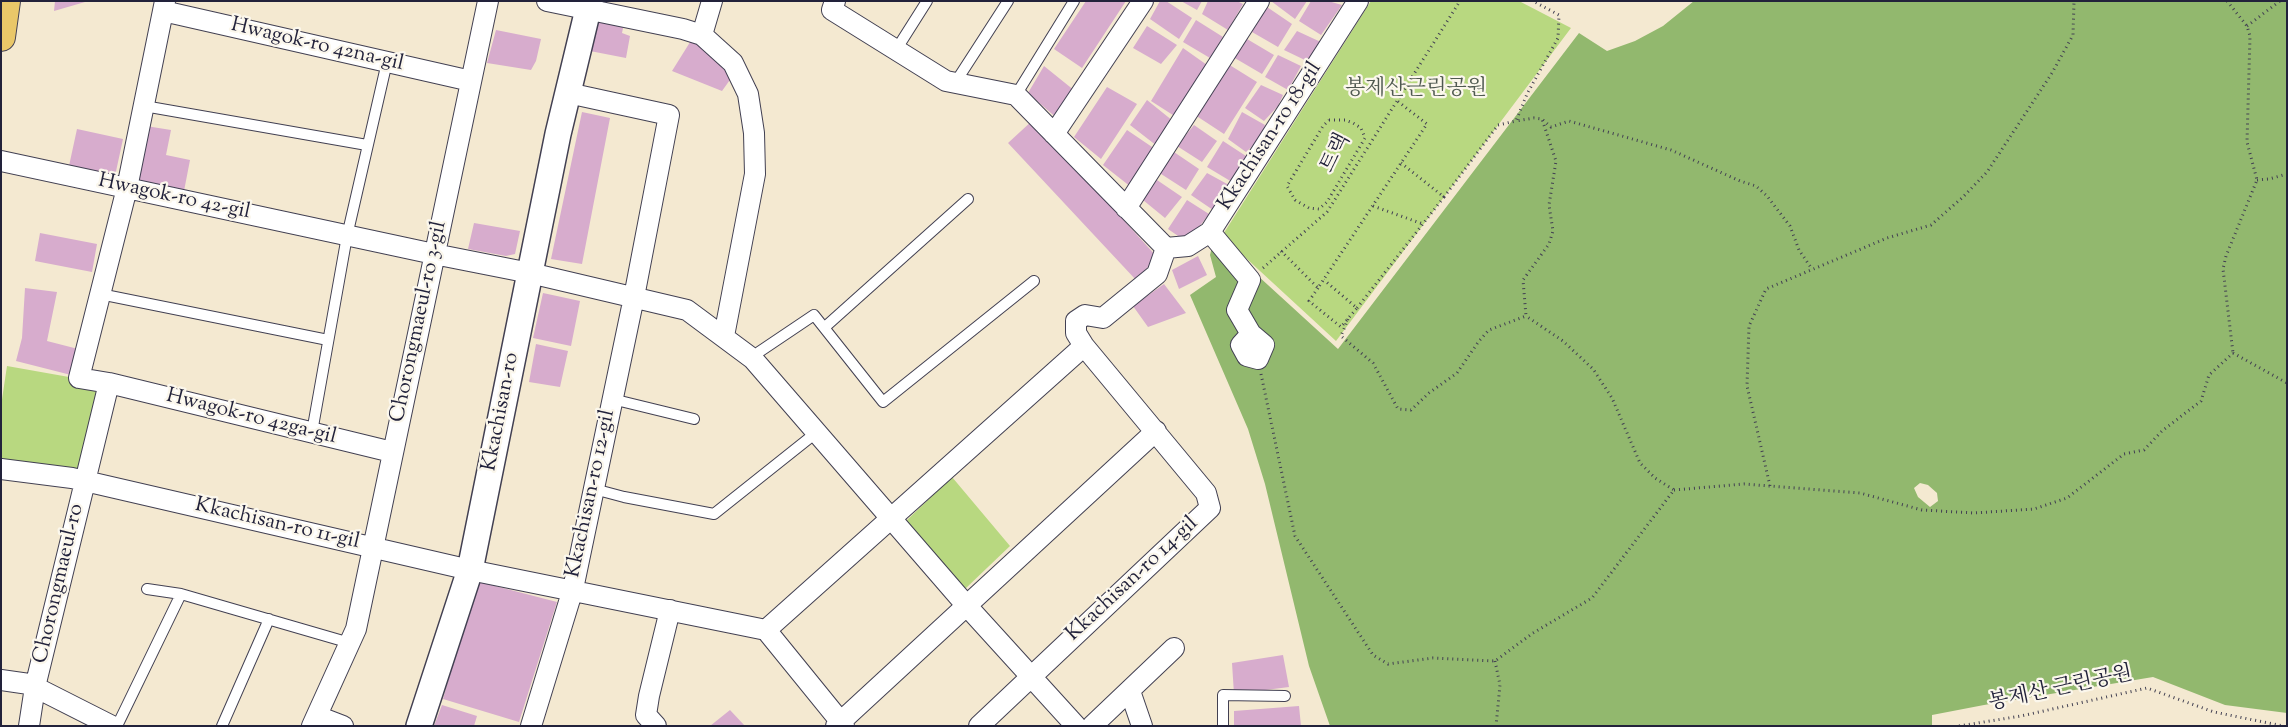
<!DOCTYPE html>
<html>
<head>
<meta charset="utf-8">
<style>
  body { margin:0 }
  #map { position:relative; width:2288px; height:727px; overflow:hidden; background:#f4e9d1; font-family:"Sorts Mill Goudy",serif }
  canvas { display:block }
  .frame { position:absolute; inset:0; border:2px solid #22223b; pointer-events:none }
</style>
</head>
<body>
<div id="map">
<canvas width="2288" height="727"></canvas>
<div class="frame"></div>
</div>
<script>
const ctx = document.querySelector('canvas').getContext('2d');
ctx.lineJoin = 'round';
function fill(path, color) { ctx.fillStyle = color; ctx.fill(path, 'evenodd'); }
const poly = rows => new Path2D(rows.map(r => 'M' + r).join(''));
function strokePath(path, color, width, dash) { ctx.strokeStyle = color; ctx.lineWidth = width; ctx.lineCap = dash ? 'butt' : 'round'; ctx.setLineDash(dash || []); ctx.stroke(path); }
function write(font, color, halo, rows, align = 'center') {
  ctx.font = font + ' "Sorts Mill Goudy","Noto Serif KR",serif'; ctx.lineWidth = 4.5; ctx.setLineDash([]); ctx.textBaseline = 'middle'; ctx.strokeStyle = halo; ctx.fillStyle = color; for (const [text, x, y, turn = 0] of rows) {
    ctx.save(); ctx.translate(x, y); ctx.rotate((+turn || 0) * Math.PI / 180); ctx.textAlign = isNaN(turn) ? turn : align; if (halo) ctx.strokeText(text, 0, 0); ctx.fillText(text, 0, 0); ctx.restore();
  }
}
fill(poly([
  [1371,1,1519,1,1571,28,1336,341,1222,236],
  [7,366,69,377,101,388,79,471,1,461,1,406],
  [952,477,1010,546,965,589,906,521]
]), '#b8d880');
fill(poly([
  [1694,1,2287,1,2287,713,2225,705,2153,677,1984,705,1932,715,1932,726,1330,726,1309,666,1265,484,1248,429,1190,295,1216,277,1210,255,1212,247,1222,243,1338,349,1579,33,1607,51,1635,41,1663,26],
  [1920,483,1928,485,1937,493,1938,501,1930,507,1918,497,1914,488]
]), '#92b86e');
fill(poly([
  [55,1,85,1,85,2,54,11],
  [1086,1,1126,1,1082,68,1054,49],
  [1160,1,1166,1,1192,18,1179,39,1150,19],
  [1181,1,1202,1,1197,10],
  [1208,1,1237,1,1243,4,1228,30,1202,14],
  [1271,1,1307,1,1295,19],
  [1311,1,1328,1,1342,5,1321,35,1299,21],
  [1267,7,1292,24,1278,47,1252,32],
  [595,19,624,23,622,33,630,36,626,58,590,51],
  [1196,20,1223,37,1210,58,1183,42],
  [1147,26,1177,45,1161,64,1133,48],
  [496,30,541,39,536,61,531,70,487,63],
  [1297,31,1323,43,1309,62,1284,50],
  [692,39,728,66,732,77,722,91,672,71],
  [1247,39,1274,55,1262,74,1233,57],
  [1183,48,1207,65,1176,117,1151,101],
  [1278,55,1301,66,1288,90,1265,77],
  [1228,64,1257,82,1224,134,1195,115],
  [1044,66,1075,91,1059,120,1028,93],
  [1261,85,1283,95,1278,106,1264,121,1245,108],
  [1107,87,1137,104,1101,159,1074,137],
  [1147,100,1173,121,1157,146,1130,125],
  [582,112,610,118,582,264,551,259],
  [1242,112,1265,125,1262,137,1246,152,1228,139],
  [1033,120,1157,257,1136,280,1008,143],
  [1194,125,1217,141,1202,162,1177,146],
  [146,126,171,130,166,155,190,160,184,191,136,181],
  [77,129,123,139,115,176,69,166],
  [1127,130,1155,149,1131,187,1103,165],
  [1223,141,1249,158,1232,182,1207,167],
  [1171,150,1199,169,1186,190,1158,172],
  [1207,173,1229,185,1213,210,1191,195],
  [1157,180,1182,197,1165,218,1143,200],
  [1187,200,1209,214,1189,240,1181,238,1168,229],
  [474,223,520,231,515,254,506,256,468,249],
  [40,233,97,244,92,272,35,261],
  [1198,256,1207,275,1179,289,1172,270],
  [1164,284,1186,313,1148,327,1133,306],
  [25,288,57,292,47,341,82,350,75,376,16,361,22,338],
  [543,293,580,301,571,346,533,338],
  [536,344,568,351,560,387,529,382],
  [476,581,557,602,519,722,443,699],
  [1283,655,1289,687,1234,694,1232,663],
  [442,705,477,716,474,726,434,726],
  [1299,706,1301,726,1234,726,1234,711],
  [730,710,745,726,710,726]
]), '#d7accd');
const service = poly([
  [896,50,927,1],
  [955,83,1008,1],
  [1016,95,1074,1],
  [144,106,367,145],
  [100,294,328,340],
  [825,327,968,199],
  [753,359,759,352,814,315,883,402,1034,281],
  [612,399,694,419],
  [312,432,347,236,387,62],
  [594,489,624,497,714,514,817,432],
  [147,589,181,594,350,643],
  [117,726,181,594],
  [222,726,269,619],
  [1223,726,1223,695,1285,696]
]);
const minor = poly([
  [165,1,163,11,471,81],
  [547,1,683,29,702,35,733,63,748,94,754,133,755,174,724,336],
  [835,1,832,10,946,81,1016,95,1166,248],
  [163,11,127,188,79,378,109,383,392,452],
  [702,35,712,1],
  [1054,134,1143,1],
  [1,161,434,254,530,273,687,310,753,359,966,605,1076,726],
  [1126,208,1259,1],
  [1210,232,1250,280,1237,310,1251,334,1241,345,1247,356,1258,359,1264,345,1251,334],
  [1166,248,1188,246,1210,232,1358,1],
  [1,469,72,478,470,570,766,630,844,726],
  [766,630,1084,346],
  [1,680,29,684,112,726],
  [1130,691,1142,726],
  [317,716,343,726],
  [29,726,35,687,109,383],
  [312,726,356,629,488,1],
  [531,726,573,589,634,297,669,115,568,93],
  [656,726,646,715,649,696,670,610],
  [836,726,1156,431],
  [979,726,1210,508,1206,493,1084,346,1076,333,1076,321,1085,315,1103,318,1157,274,1166,248],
  [1092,726,1174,648]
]);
const tertiary = poly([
  [419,726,470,570,558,134,590,1]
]);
const primary = poly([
  [1,37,6,1]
]);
strokePath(service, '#424052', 12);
strokePath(minor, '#424052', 22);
strokePath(tertiary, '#424052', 28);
strokePath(primary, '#424052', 30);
strokePath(poly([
  [2227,1,2247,26,2250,36,2247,142,2257,180,2226,256,2223,269,2233,353],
  [2247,26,2280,1],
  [1329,120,1345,120,1353,123,1361,128,1365,138,1327,202,1319,209,1309,208,1295,200,1287,186,1323,126,1329,120],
  [1543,120,1551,127,1569,121,1671,150,1740,181,1756,186,1767,196,1790,226,1799,250,1812,269],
  [2257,180,2269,179,2287,174],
  [1444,197,1498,125,1516,121,1527,94,1558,38,1559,15,1533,1],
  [1373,206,1423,224],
  [1281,251,1318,288,1427,124,1396,100],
  [1263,268,1327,212,1460,1],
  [1318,288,1309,301,1341,327,1357,308,1324,280],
  [1357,308,1444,197,1401,163],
  [1348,319,1341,336,1373,363,1398,409,1411,410,1429,393,1457,373,1479,341,1489,330,1526,316,1523,280,1549,244,1553,231,1549,205,1556,161,1542,119,1534,118,1516,121],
  [2233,353,2287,383],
  [1261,374,1295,536,1373,655,1388,664,1433,658,1495,661,1533,633,1592,598,1674,490,1655,478,1640,463,1612,398,1593,369,1563,341,1526,316],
  [1770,486,1747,386,1749,326,1766,289,1887,238,1931,225,1963,197,1987,172,2052,73,2073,35,2074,1],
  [1674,490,1744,484,1860,493,1922,510,1974,513,2034,509,2067,498,2124,454,2144,450,2162,431,2201,401,2209,375,2233,353],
  [1495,661,1500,685,1496,726],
  [1959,726,2021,716,2147,688,2214,712,2283,726]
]), '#424052', 3, [1, 4]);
strokePath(service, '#fff', 10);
strokePath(minor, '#fff', 20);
strokePath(tertiary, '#fff', 25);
strokePath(primary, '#e9c769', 28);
write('21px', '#22223b', '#fbf7ec', [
  ["Hwagok-ro 42na-gil",317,46,13],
  ["Kkachisan-ro 18-gil",1271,137,-57],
  ["트랙",1337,154,-63],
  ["Hwagok-ro 42-gil",174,198,12],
  ["Chorongmaeul-ro 3-gil",420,322,-78],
  ["Kkachisan-ro",502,412,-79],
  ["Hwagok-ro 42ga-gil",251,418,14],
  ["Kkachisan-ro 12-gil",592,494,-78],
  ["Kkachisan-ro 11-gil",277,525,13],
  ["Kkachisan-ro 14-gil",1133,580,-43],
  ["Chorongmaeul-ro",60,584,-77],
  ["봉제산 근린공원",2061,690,-12]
]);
write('21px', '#4f5950', '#fbf7ec', [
  ["봉제산근린공원",1416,90]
]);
</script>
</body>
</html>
